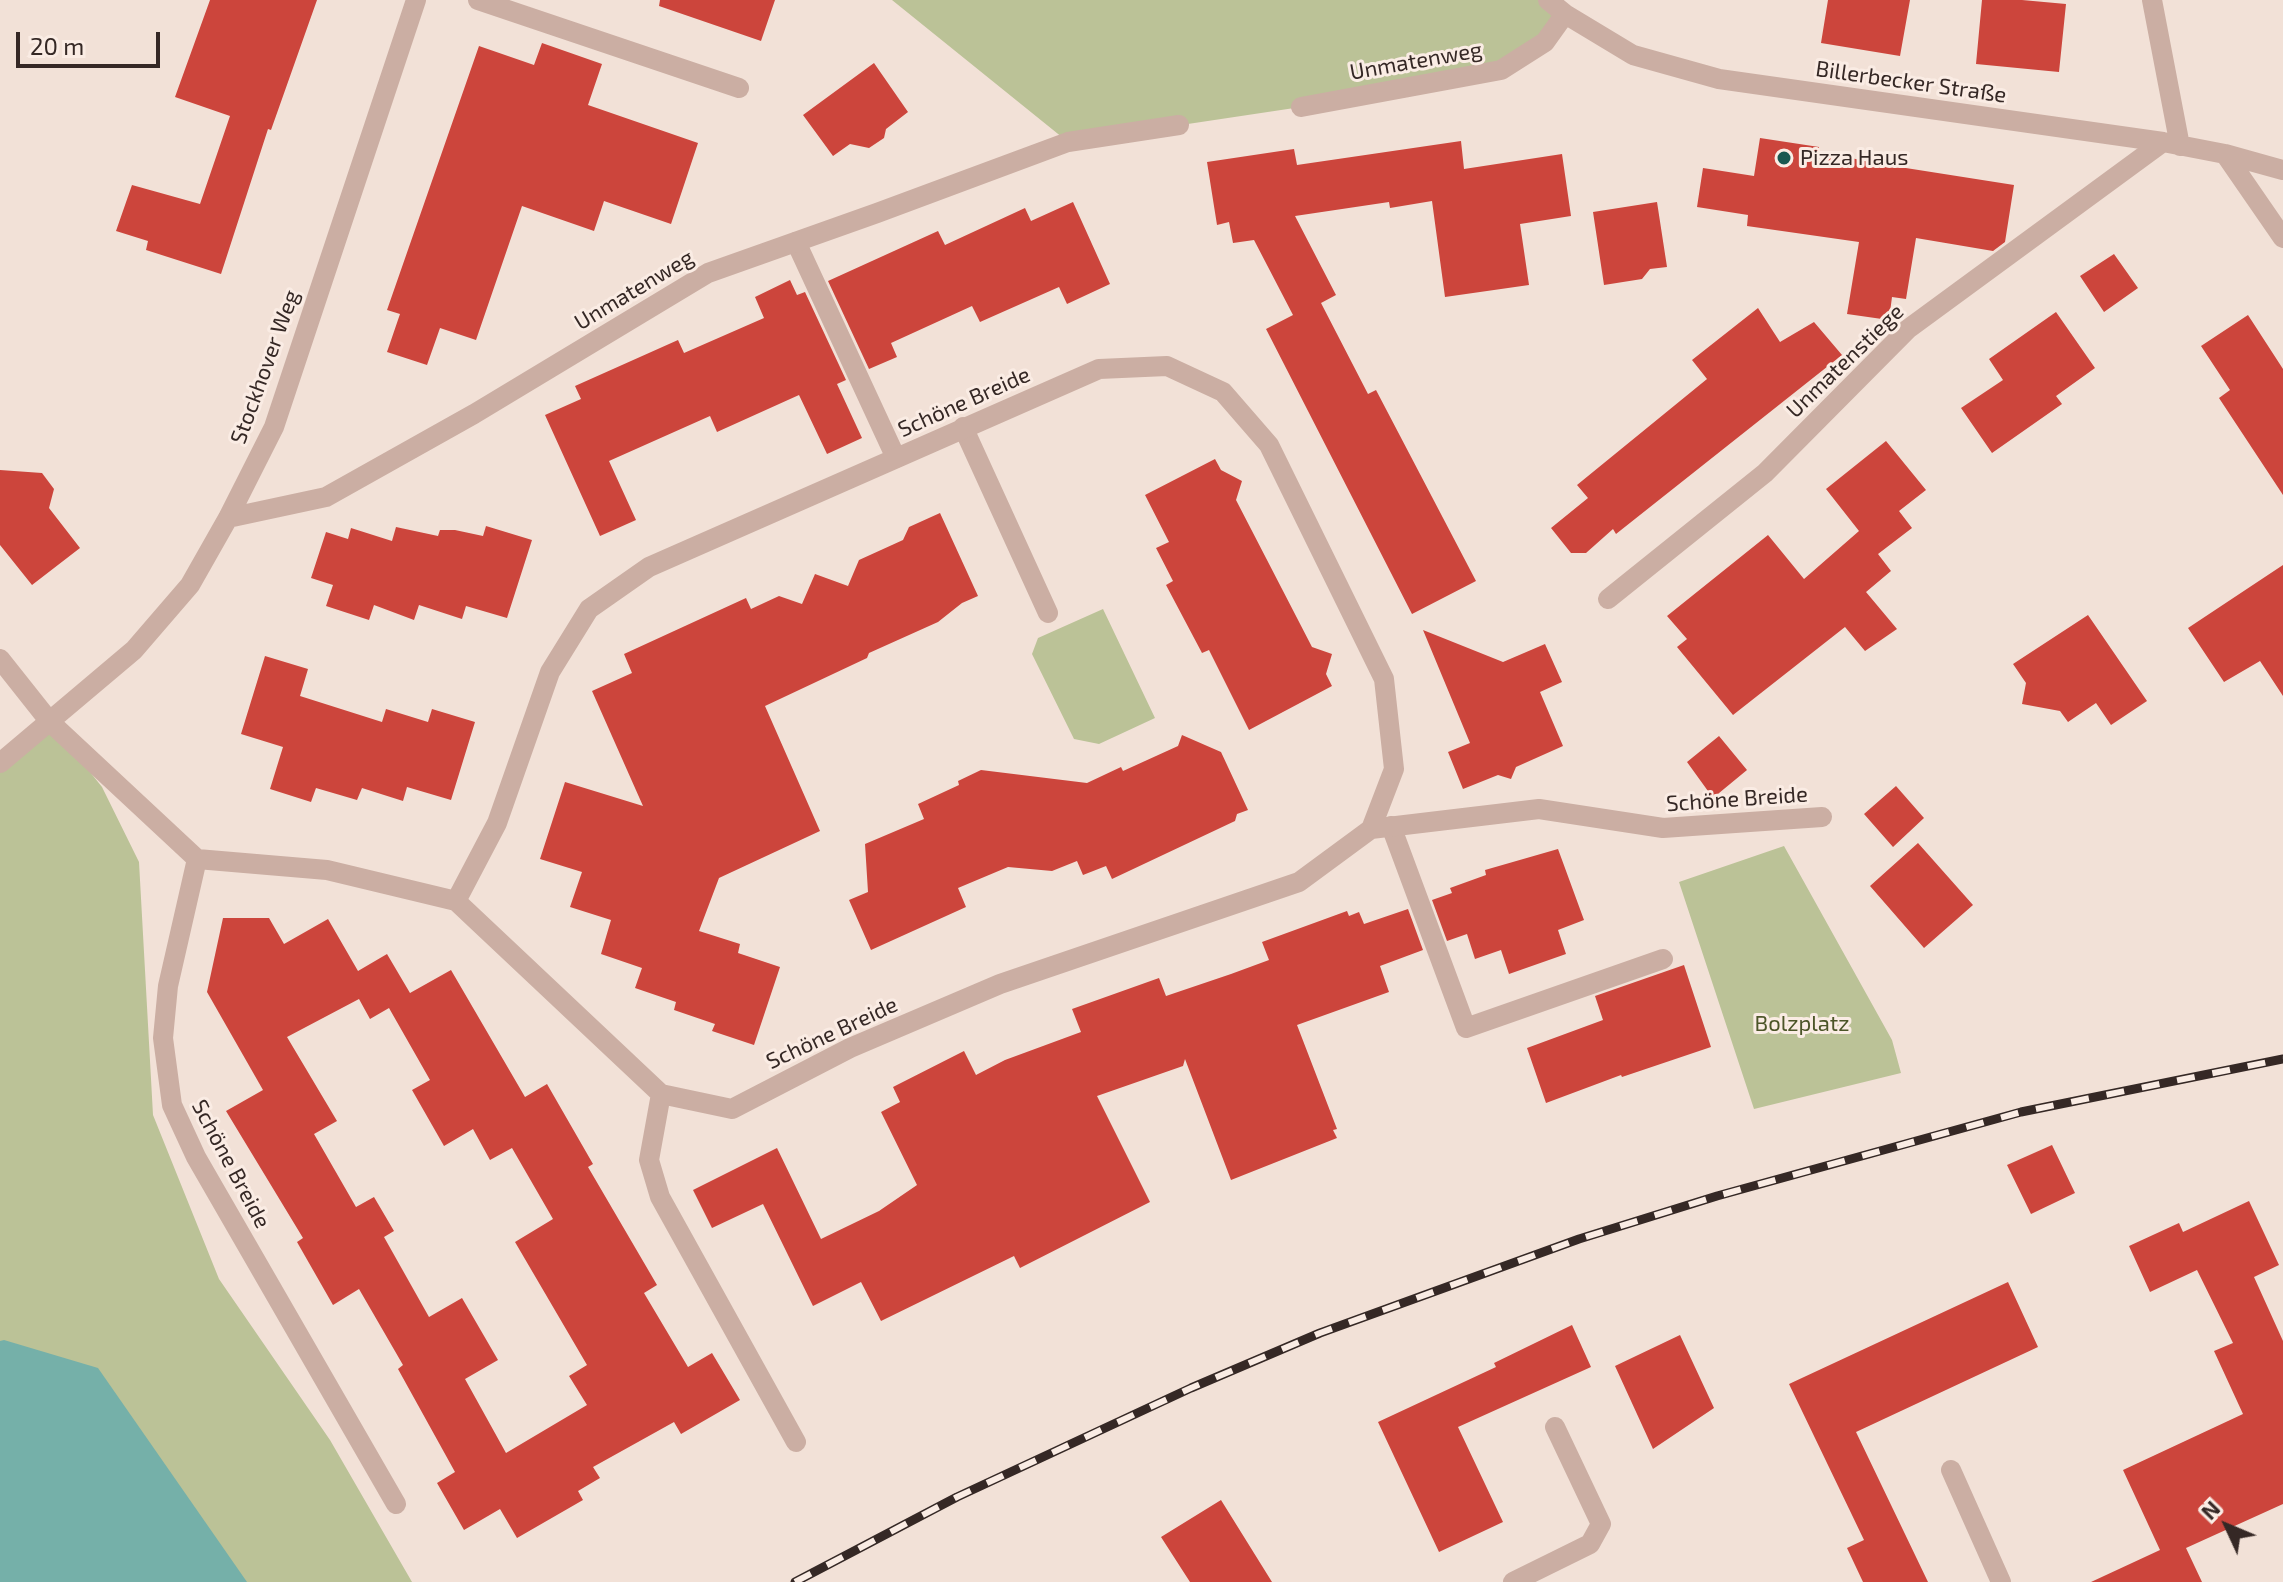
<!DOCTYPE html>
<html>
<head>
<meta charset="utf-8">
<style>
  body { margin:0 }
  #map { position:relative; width:2283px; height:1582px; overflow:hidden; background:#f2e1d7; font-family:"Exo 2",sans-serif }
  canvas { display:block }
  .north { position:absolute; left:2187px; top:1486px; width:80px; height:80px; -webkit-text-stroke:6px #faece4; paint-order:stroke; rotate:314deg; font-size:22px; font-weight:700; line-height:32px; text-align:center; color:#352825 }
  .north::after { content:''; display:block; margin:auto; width:28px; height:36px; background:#352825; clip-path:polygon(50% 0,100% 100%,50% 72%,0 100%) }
  .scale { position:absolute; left:16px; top:32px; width:144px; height:36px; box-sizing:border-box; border:4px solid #352825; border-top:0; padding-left:10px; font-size:24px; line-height:28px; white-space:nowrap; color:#352825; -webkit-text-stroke:6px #faece4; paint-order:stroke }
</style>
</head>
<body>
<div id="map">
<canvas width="2283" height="1582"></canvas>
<div class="north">N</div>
<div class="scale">20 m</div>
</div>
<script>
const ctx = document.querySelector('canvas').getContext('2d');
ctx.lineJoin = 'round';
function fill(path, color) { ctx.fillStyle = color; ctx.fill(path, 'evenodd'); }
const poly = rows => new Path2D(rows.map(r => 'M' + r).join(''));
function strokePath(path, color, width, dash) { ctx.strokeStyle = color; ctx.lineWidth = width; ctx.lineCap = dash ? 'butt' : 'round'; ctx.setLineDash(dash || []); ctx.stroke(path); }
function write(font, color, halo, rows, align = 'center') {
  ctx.font = font + ' "Exo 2",sans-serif'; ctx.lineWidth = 6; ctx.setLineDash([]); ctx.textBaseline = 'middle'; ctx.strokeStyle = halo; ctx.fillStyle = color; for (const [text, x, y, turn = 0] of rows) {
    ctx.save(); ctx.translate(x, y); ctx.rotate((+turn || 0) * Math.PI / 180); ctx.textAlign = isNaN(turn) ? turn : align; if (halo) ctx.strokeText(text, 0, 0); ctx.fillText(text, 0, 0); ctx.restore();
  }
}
fill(poly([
  [892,0,1548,0,1565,14,1501,70,1301,107,1068,142],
  [1103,609,1155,718,1099,744,1074,739,1032,654,1038,638],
  [50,722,102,787,139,862,153,1115,219,1279,330,1440,412,1582,0,1582,0,763],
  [1784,846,1892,1040,1901,1073,1754,1109,1679,882]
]), '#bbc297');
fill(poly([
  [4,1340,98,1368,247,1582,0,1582,0,1341]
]), '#75b0a9');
fill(poly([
  [210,0,317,0,271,130,268,129,221,274,146,250,148,241,116,231,132,185,200,204,230,116,175,97],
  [660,0,775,0,761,41,659,6],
  [1828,0,1910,0,1900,56,1821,43],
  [1982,0,2022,0,2066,4,2059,72,1976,64],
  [542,43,602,64,588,105,698,143,671,224,604,201,594,231,522,206,476,340,440,328,427,365,387,352,400,314,387,310,479,46,534,65],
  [874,63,908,112,886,129,884,138,869,148,850,144,833,156,803,115],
  [1760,138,1819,147,1819,151,1874,163,2014,185,2005,242,1993,251,1916,238,1906,299,1892,297,1889,320,1847,314,1859,242,1747,226,1748,215,1697,207,1703,168,1754,176],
  [1461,141,1464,169,1562,154,1571,216,1520,224,1529,285,1445,297,1432,201,1390,208,1389,202,1295,216,1336,295,1321,303,1368,394,1376,390,1476,581,1412,614,1266,329,1293,315,1254,240,1233,243,1229,222,1217,225,1207,162,1294,149,1297,165],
  [1073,202,1110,284,1067,304,1059,287,980,322,972,306,891,343,897,357,869,369,828,281,938,231,945,245,1025,208,1031,221],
  [1657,202,1667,267,1650,269,1642,279,1604,285,1593,212],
  [2114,254,2138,288,2104,312,2080,276],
  [790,280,797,295,805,292,846,380,837,384,862,438,827,454,799,395,717,432,710,416,609,461,636,520,600,536,545,415,581,399,575,386,678,340,684,353,764,318,755,297],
  [1758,308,1780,342,1814,322,1842,355,1616,534,1613,529,1586,553,1571,553,1551,528,1588,498,1577,485,1707,379,1692,360],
  [2056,312,2095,368,2056,396,2062,404,1992,453,1961,408,2003,380,1989,359],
  [2248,315,2283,369,2283,495,2219,398,2230,390,2201,346],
  [1886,441,1926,490,1899,511,1912,528,1878,554,1891,571,1866,592,1897,629,1865,651,1845,627,1733,715,1677,647,1687,639,1667,616,1768,535,1804,579,1859,531,1826,489],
  [1215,459,1221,470,1242,481,1236,500,1312,647,1332,654,1326,674,1332,686,1249,730,1209,650,1202,653,1166,585,1173,581,1156,548,1169,542,1145,495],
  [0,470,42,473,54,489,49,508,80,548,32,585,0,545],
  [940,513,978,596,962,603,938,622,869,653,867,658,765,706,820,831,719,878,699,931,740,944,738,953,780,967,754,1045,712,1031,715,1024,674,1010,676,1002,635,988,642,968,601,954,611,920,570,907,582,872,540,859,565,782,643,806,592,691,632,673,624,654,746,598,751,609,779,596,802,604,815,574,848,586,859,560,903,540,909,527],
  [486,526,532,540,507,618,466,606,462,619,419,605,414,620,374,605,369,620,326,606,333,585,311,578,326,532,348,539,351,528,392,541,396,527,438,536,440,530,455,530,483,536],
  [2283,565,2283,696,2260,661,2224,682,2188,628],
  [2088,615,2147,701,2111,725,2096,703,2068,722,2060,711,2022,704,2026,683,2013,664],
  [1423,630,1503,662,1545,644,1562,682,1540,692,1563,746,1516,767,1511,779,1498,775,1463,789,1448,752,1470,743],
  [265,656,308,669,300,696,382,722,386,709,428,722,432,709,475,722,451,800,407,787,403,801,362,788,357,800,316,788,311,802,270,789,283,747,241,734],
  [1182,735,1221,752,1248,810,1237,814,1235,821,1112,879,1106,866,1083,875,1077,861,1052,871,1008,867,958,888,966,907,871,950,849,900,868,892,865,844,924,819,918,804,959,785,958,781,981,770,1087,783,1121,767,1123,771,1178,746],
  [1719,736,1747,770,1713,798,1687,762],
  [1896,786,1924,818,1893,847,1864,814],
  [1918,843,1973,905,1924,948,1870,886],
  [1558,849,1584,920,1558,930,1566,954,1509,974,1501,950,1475,959,1467,934,1447,941,1432,900,1452,893,1450,888,1486,875,1485,870],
  [1408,909,1423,950,1380,966,1389,992,1297,1025,1337,1129,1333,1130,1337,1138,1231,1180,1185,1059,1183,1066,1097,1096,1150,1202,1020,1268,1014,1256,881,1321,861,1282,813,1306,763,1204,712,1228,693,1190,777,1148,821,1239,879,1211,917,1185,881,1112,900,1102,893,1087,964,1051,976,1075,1005,1060,1081,1032,1072,1009,1159,978,1166,996,1231,974,1269,960,1262,942,1347,911,1349,916,1359,912,1364,924],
  [223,918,269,918,284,944,328,919,358,971,387,954,410,993,451,970,525,1097,547,1084,593,1164,588,1167,657,1285,644,1293,688,1367,712,1353,740,1400,681,1434,674,1422,593,1467,600,1478,578,1491,583,1500,517,1538,500,1509,464,1530,437,1483,455,1472,398,1369,403,1365,359,1289,333,1305,297,1242,303,1238,226,1111,263,1090,207,992],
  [359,999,370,1019,389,1008,430,1080,412,1090,444,1146,473,1129,490,1160,512,1148,553,1219,515,1242,587,1365,569,1376,587,1405,506,1453,465,1379,498,1360,462,1298,429,1317,384,1237,394,1231,374,1197,356,1207,314,1134,337,1121,287,1037],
  [1684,965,1711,1047,1622,1077,1621,1075,1546,1103,1527,1048,1603,1020,1595,996],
  [2052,1145,2075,1193,2031,1214,2007,1165],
  [2249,1201,2279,1265,2254,1277,2283,1341,2283,1504,2186,1548,2202,1582,2091,1582,2160,1550,2123,1470,2243,1414,2214,1351,2233,1343,2197,1270,2150,1292,2129,1246,2179,1223,2183,1232],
  [2008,1282,2038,1347,1856,1432,1928,1582,1863,1582,1847,1548,1864,1540,1789,1384],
  [1572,1325,1591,1367,1458,1427,1503,1522,1439,1552,1378,1422,1496,1367,1494,1363],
  [1680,1335,1714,1408,1653,1449,1615,1366],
  [1221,1500,1272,1582,1190,1582,1161,1537]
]), '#cc453c');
strokePath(poly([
  [796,242,896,458],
  [963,427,1048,613],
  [1391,826,1466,1028,1663,959],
  [1951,1470,2001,1582]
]), '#cbaea3', 20);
strokePath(poly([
  [478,0,739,88],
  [1548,0,1565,14,1633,55,1719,79,2163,142,2225,154,2283,170],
  [2152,0,2180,146],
  [1301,107,1501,70,1545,42,1565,14],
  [2225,154,2283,238],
  [228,518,326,497,474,414,708,273,877,213,1068,142,1179,125],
  [1608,599,1765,473,1908,329,2163,142],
  [0,659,50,722,197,859,327,870,456,901,661,1094,732,1109,850,1048,1000,984,1299,882,1371,829,1394,769,1384,679,1269,445,1223,392,1167,366,1099,369,649,567,589,609,550,672,497,823,456,901],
  [0,763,134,650,190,585,228,518,274,427,416,0],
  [1371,829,1539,809,1663,828,1822,817],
  [197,859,168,986,163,1038,172,1105,196,1157,396,1504],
  [661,1094,649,1160,660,1197,796,1442],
  [1513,1582,1590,1544,1601,1524,1555,1427]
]), '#cbaea3', 20);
const rail = poly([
  [795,1582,957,1497,1191,1388,1320,1333,1579,1239,1717,1196,2021,1112,2283,1059]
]);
strokePath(rail, '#352825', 9);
strokePath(rail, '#faece4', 6, [18]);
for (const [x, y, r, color] of [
  [1784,158,8,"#195851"]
]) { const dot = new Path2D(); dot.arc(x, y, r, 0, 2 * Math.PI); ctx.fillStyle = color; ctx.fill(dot); strokePath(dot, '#faece4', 3); }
write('22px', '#352825', '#faece4', [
  ["Unmatenweg",1416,61,-10],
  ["Billerbecker Straße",1911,82,8],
  ["Unmatenweg",634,290,-31],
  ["Unmatenstiege",1845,361,-44],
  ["Stockhover Weg",265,367,-70],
  ["Schöne Breide",964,402,-24],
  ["Schöne Breide",1737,799,-4],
  ["Schöne Breide",832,1033,-25],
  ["Schöne Breide",231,1164,62]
]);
write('22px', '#352825', '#faece4', [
  ["Pizza Haus",1800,158]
], 'left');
write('22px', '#4c5528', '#faece4', [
  ["Bolzplatz",1802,1024]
]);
</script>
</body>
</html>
